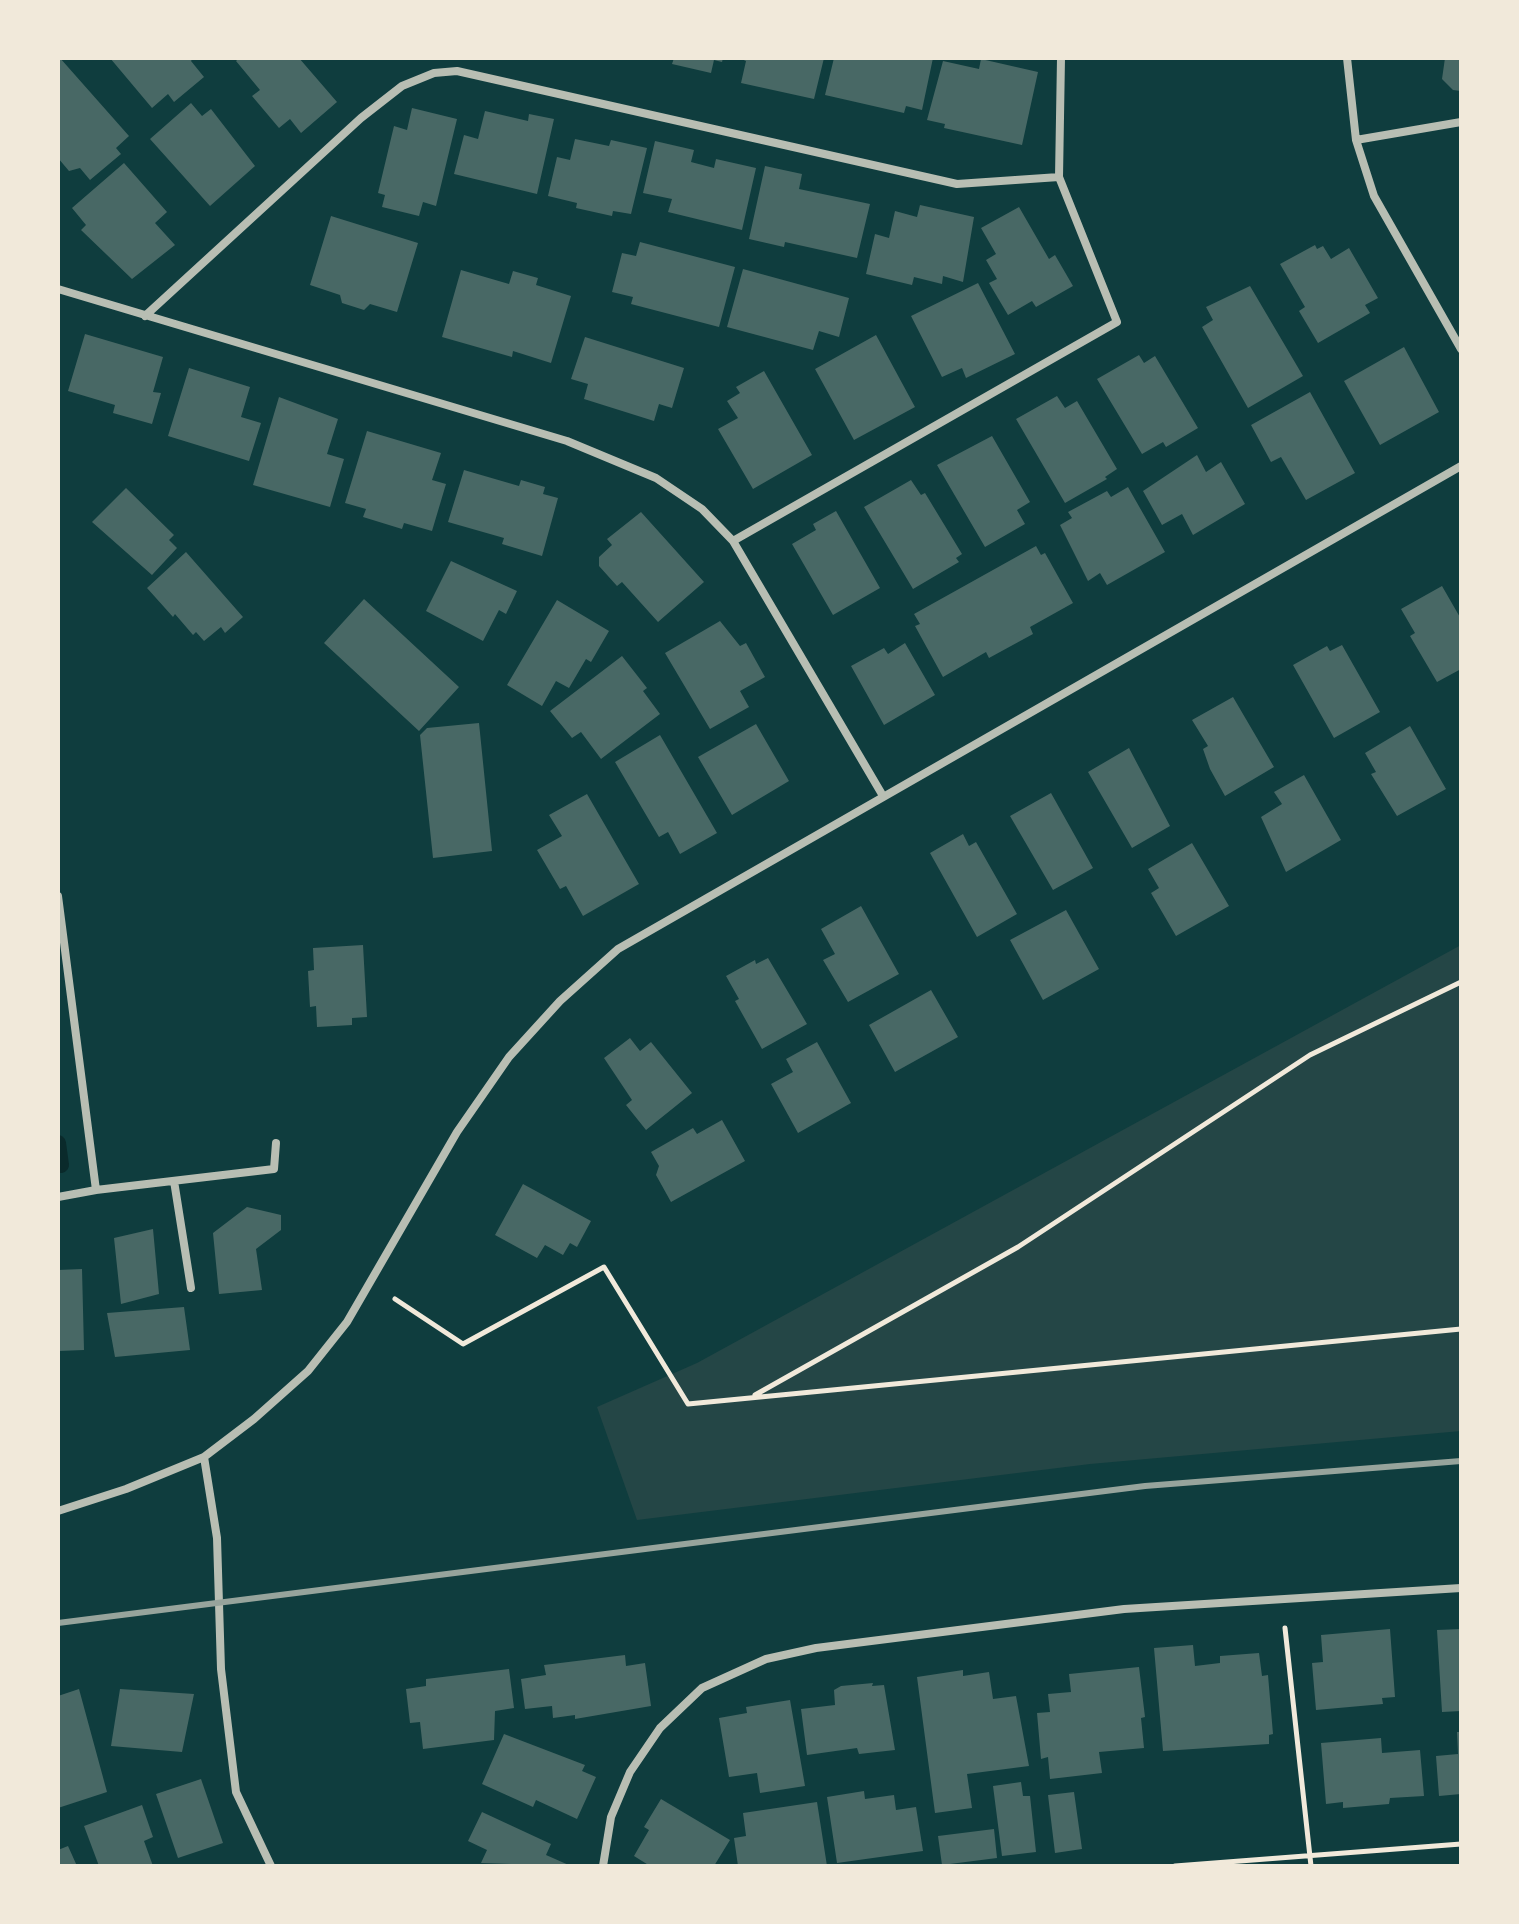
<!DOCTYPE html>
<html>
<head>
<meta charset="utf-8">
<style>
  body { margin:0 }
  #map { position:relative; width:1519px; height:1924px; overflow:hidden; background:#0f3d3e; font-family:Commissioner,sans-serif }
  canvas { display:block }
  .frame { position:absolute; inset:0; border:60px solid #f1e9da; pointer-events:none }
</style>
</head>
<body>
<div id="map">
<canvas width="1519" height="1924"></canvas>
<div class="frame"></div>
</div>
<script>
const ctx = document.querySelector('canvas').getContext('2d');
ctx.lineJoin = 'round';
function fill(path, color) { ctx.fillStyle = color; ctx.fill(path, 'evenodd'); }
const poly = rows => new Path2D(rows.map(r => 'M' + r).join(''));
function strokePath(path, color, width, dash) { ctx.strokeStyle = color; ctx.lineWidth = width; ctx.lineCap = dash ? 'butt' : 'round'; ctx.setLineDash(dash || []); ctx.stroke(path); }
fill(poly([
  [1461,945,1461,1431,1090,1464,637,1520,597,1407,697,1363]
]), '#244646');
strokePath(poly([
  [58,1143,61,1165]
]), '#0a2a2b', 16);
fill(poly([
  [60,58,129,136,116,148,121,154,90,180,80,168,69,171,58,158],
  [110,58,193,58,191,61,204,77,174,102,168,94,152,108],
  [239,58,299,58,337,102,301,133,290,119,279,128,252,96,260,90,236,61],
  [674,58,723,58,722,62,714,60,711,73,672,64],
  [739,58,824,58,814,99,741,83,746,61],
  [834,58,933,58,922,110,906,106,904,113,825,95],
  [1445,58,1461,58,1461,91,1453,90,1442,79],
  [981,59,1038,72,1022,145,944,128,945,124,927,120,943,61,979,69],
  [191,103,202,116,211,109,255,166,210,206,150,139],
  [412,108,457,119,436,206,423,202,419,216,382,207,385,195,378,193,394,126,407,130],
  [485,111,528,121,529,114,554,119,537,194,454,174,464,135,478,139],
  [575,139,609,146,611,140,647,148,631,214,613,211,612,216,576,208,577,203,548,196,557,157,570,160],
  [655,141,694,150,691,162,714,168,716,159,756,168,742,230,668,212,672,199,643,193],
  [124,163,167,212,155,223,175,245,132,279,81,230,86,225,72,208],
  [765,166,802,174,799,189,870,204,857,258,785,242,784,247,749,239],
  [920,205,974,217,963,282,943,276,942,284,914,277,912,285,866,274,875,234,889,238,895,211,917,217],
  [1019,207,1049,259,1055,255,1073,286,1036,307,1032,301,1008,315,989,283,997,279,986,260,996,254,981,228],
  [331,216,418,243,397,312,370,304,364,310,342,303,340,295,310,285],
  [640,242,735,267,719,327,631,304,633,297,612,292,622,253,636,256],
  [1315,245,1317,249,1323,246,1331,259,1349,248,1378,298,1365,305,1370,313,1318,343,1299,311,1305,307,1280,264],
  [743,269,849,298,839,337,819,331,813,350,727,327],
  [461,270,509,284,513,271,538,278,536,285,571,296,551,363,513,351,512,357,442,337],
  [978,283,1015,354,966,378,962,368,942,377,911,316],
  [1250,286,1303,376,1248,408,1202,327,1213,320,1206,307],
  [85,334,163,357,153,392,161,393,152,424,113,413,115,405,68,391],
  [876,335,915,407,854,440,815,369],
  [585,337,684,368,672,408,659,404,654,421,584,399,588,384,571,379],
  [1404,347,1439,412,1380,445,1344,381],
  [1139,355,1144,363,1155,356,1198,428,1166,447,1163,442,1142,454,1097,379],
  [189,368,250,387,241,417,261,423,249,461,168,436],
  [764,371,812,455,753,489,718,429,738,418,727,401,740,393,736,387],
  [1310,392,1355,473,1306,500,1281,457,1271,462,1251,425],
  [1057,396,1065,408,1077,401,1117,469,1105,477,1107,479,1065,503,1016,419],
  [279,397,338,419,327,454,344,459,330,507,253,485],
  [367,431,441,453,432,480,446,484,432,531,404,523,402,529,363,517,366,509,345,503],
  [992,436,1030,502,1017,510,1025,524,985,547,937,465],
  [1197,455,1206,472,1221,462,1245,504,1193,535,1182,514,1162,525,1143,491],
  [464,470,519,486,521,480,545,487,543,494,558,498,542,556,502,544,504,538,448,522],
  [911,480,921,495,925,493,962,554,956,558,959,562,913,589,864,507],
  [1128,487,1165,552,1107,585,1100,573,1088,581,1060,525,1072,518,1068,512,1107,491,1111,497],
  [126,488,174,535,169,540,177,548,152,575,92,522],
  [836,511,880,588,833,615,792,544,816,530,813,524],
  [641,512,704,582,658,622,622,582,617,586,599,566,599,557,612,545,607,539],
  [1036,546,1041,555,1045,553,1073,603,1030,627,1033,634,989,658,986,652,943,677,915,626,920,624,914,614],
  [186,552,243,617,225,633,221,627,204,641,196,632,193,635,175,614,173,617,147,588],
  [451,561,517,591,506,614,499,610,483,641,426,611],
  [1442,586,1461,619,1461,669,1437,682,1410,636,1415,633,1401,609],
  [364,599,459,687,419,731,324,643],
  [557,600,609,631,591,662,586,659,569,688,556,681,542,706,507,685],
  [720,621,740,646,746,643,765,677,740,691,749,707,710,729,665,653],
  [905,643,935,695,884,725,851,666,884,648,888,654],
  [1342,645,1380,712,1334,738,1293,665,1327,646,1330,651],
  [622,656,647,688,643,691,660,714,601,759,581,732,572,738,550,711],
  [1233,697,1274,767,1225,796,1210,769,1203,749,1208,746,1192,720],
  [479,723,492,851,433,858,420,735,427,728],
  [756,724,789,781,732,815,698,757],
  [1410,726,1446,789,1397,816,1371,774,1376,772,1365,753],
  [660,735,717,833,680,854,668,832,659,837,615,762],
  [1129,748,1170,826,1132,848,1088,772],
  [1304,775,1341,840,1286,872,1261,817,1282,804,1274,792],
  [1051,793,1093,868,1053,890,1010,816],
  [587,794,639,884,583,916,566,886,560,889,537,850,562,836,549,815],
  [963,834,969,846,976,842,1017,914,977,937,930,853],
  [1192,843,1229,906,1176,936,1151,893,1159,888,1148,869],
  [861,906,899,974,848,1002,823,960,835,954,821,929],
  [1066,910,1099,969,1043,1000,1010,940],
  [363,945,367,1017,352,1018,352,1025,317,1027,316,1006,310,1007,308,971,314,970,313,948],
  [768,958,807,1024,762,1049,735,1001,739,999,726,976,755,960,756,964],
  [931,990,958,1037,895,1072,869,1025],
  [630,1038,640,1051,651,1042,692,1093,646,1130,626,1105,632,1100,604,1058],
  [817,1042,851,1103,798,1133,771,1084,793,1072,786,1059],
  [722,1120,745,1161,671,1202,656,1175,659,1166,651,1152,693,1128,697,1134],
  [523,1184,591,1221,577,1247,570,1243,563,1255,545,1245,537,1258,495,1235],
  [247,1207,281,1215,281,1230,256,1249,262,1290,219,1294,213,1233],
  [153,1229,159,1294,121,1304,114,1238],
  [82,1269,84,1350,58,1351,58,1270],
  [184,1307,190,1350,115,1357,107,1313],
  [1390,1629,1395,1697,1382,1698,1383,1704,1316,1710,1312,1663,1323,1662,1321,1635],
  [1461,1629,1461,1711,1442,1712,1437,1630],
  [1193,1645,1195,1666,1220,1663,1220,1656,1259,1653,1262,1676,1268,1675,1273,1734,1269,1735,1269,1744,1163,1751,1154,1648],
  [625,1655,626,1666,645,1663,651,1706,575,1719,575,1715,553,1718,552,1706,525,1709,521,1679,546,1675,544,1665],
  [1139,1667,1145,1717,1141,1718,1144,1748,1099,1752,1102,1773,1050,1779,1048,1757,1041,1759,1037,1713,1050,1712,1048,1694,1071,1692,1069,1674],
  [509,1669,514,1708,495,1711,494,1740,423,1749,420,1722,410,1723,406,1689,426,1686,426,1679],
  [963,1670,963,1676,989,1672,993,1699,1016,1696,1029,1766,967,1774,972,1808,935,1813,917,1677],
  [873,1683,872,1686,884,1685,895,1750,859,1754,857,1748,807,1755,801,1709,835,1705,834,1690,841,1686],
  [79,1689,107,1792,58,1808,58,1696],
  [120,1689,194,1694,182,1752,111,1746],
  [790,1700,805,1786,760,1793,757,1773,729,1777,719,1718,747,1713,746,1707],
  [1457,1732,1461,1732,1461,1794,1439,1796,1436,1756,1458,1754],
  [504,1734,585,1765,582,1771,596,1777,577,1819,536,1800,533,1807,482,1784],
  [1381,1738,1382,1753,1420,1750,1424,1796,1390,1798,1389,1804,1343,1808,1343,1802,1326,1804,1321,1743],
  [201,1779,223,1843,178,1858,156,1794],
  [1021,1782,1023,1796,1030,1796,1036,1852,1002,1856,993,1786],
  [864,1791,865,1799,894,1795,896,1810,916,1807,923,1851,837,1863,827,1797],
  [1074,1792,1082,1849,1055,1853,1048,1795],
  [661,1799,730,1840,714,1866,650,1866,634,1856,649,1830,644,1827],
  [817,1802,827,1866,738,1866,734,1838,746,1836,743,1813],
  [142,1805,153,1837,144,1841,153,1866,99,1866,84,1826],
  [482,1812,551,1844,546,1855,571,1866,481,1863,487,1850,468,1841],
  [994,1829,997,1858,942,1865,938,1836],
  [68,1846,77,1866,58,1866,58,1850]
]), '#486865');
strokePath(poly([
  [395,1299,463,1344,604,1267,688,1404,1461,1329],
  [755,1395,1018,1247,1310,1055,1461,982],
  [1285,1628,1311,1866],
  [1175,1866,1461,1844]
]), '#f1e9da', 5);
strokePath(poly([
  [1347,58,1356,140,1374,196,1461,349],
  [1356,140,1461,122],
  [58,289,567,441,656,478,702,509,733,541,883,796],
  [145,316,361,118,402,86,434,73,457,71,957,184,1059,177],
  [733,541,1117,322,1059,177,1061,58],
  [58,896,96,1190,58,1197],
  [174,1181,191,1288],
  [96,1190,274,1169,276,1143],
  [204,1457,217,1538,221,1669,236,1792,271,1866],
  [58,1511,126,1489,204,1457,254,1419,308,1371,347,1322,457,1132,509,1057,560,1001,618,949,1461,466],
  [603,1866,611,1817,630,1772,660,1728,702,1688,766,1659,816,1648,1124,1609,1461,1588]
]), '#b8beb3', 8);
strokePath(poly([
  [58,1623,1145,1486,1461,1461]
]), '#97a49c', 6);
</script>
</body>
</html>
